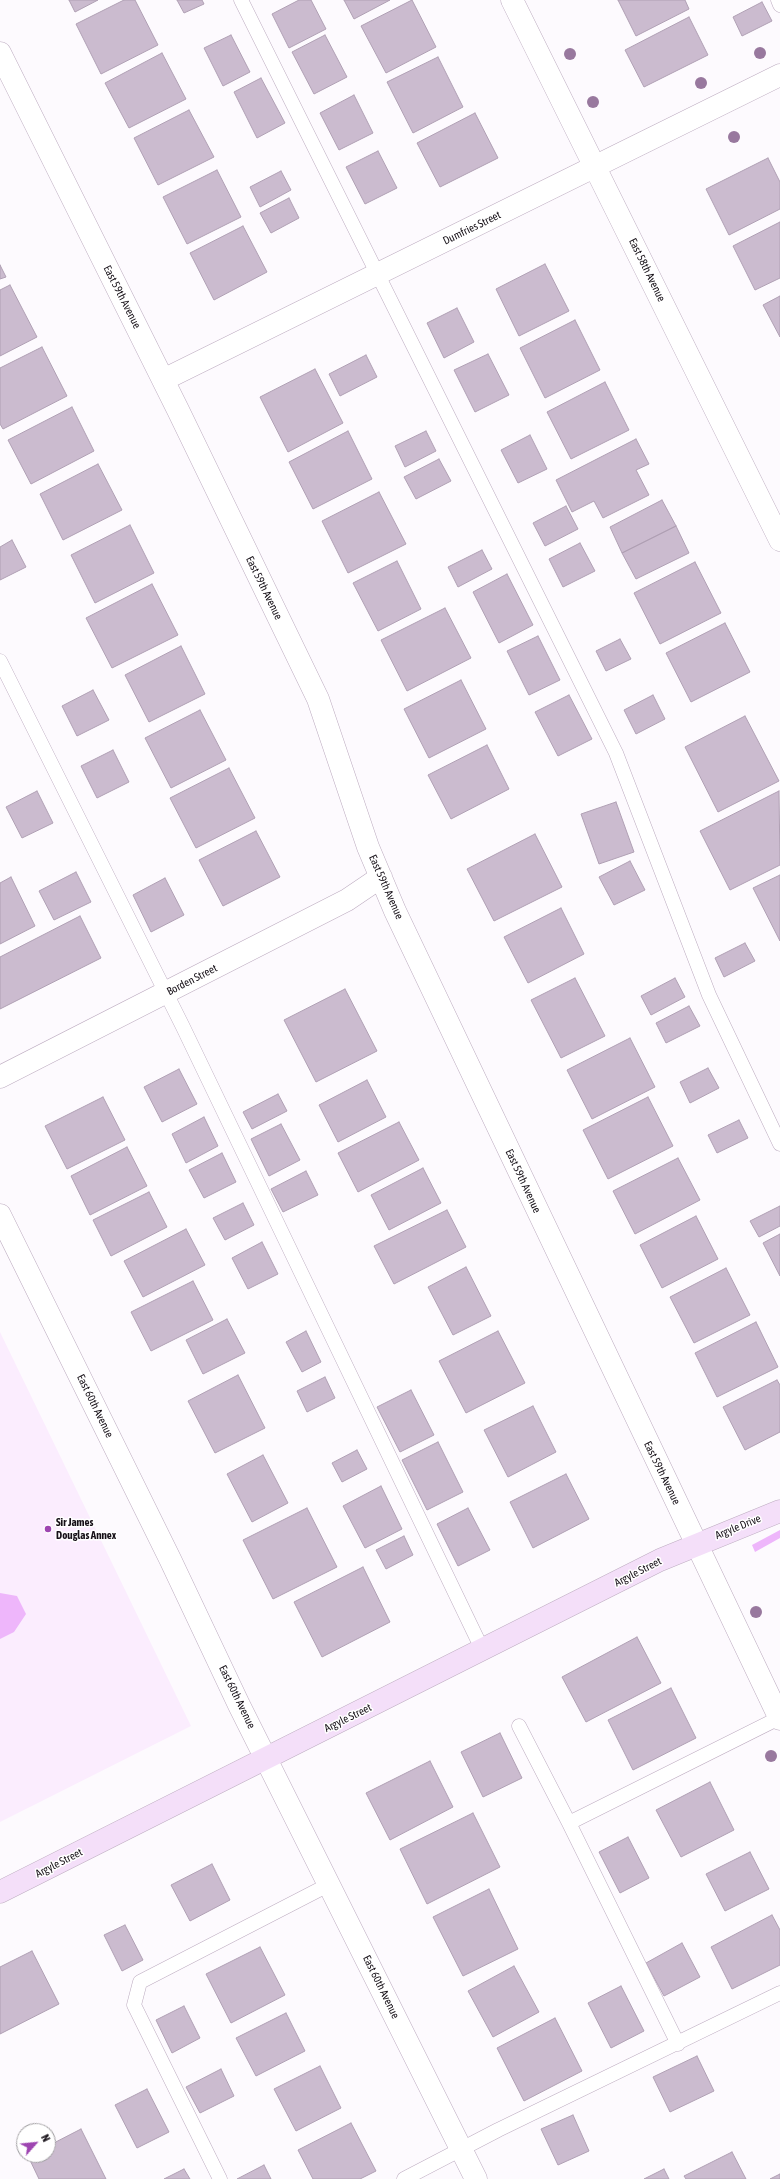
<!DOCTYPE html>
<html>
<head>
<meta charset="utf-8">
<style>
  body { margin:0 }
  #map { position:relative; width:780px; height:2179px; overflow:hidden; background:#fdfafe; font-family:"Asap Condensed",sans-serif }
  canvas { display:block }
  .north { position:absolute; left:16px; top:2123px; width:40px; height:40px; box-sizing:border-box; background:#fff; border:1px solid #a2a0a3; border-radius:50%; rotate:63deg; font-size:11px; font-weight:700; line-height:16px; text-align:center; color:#171118 }
  .north::after { content:''; display:block; margin:auto; width:14px; height:18px; background:#9e45b1; clip-path:polygon(50% 0,100% 100%,50% 72%,0 100%) }
</style>
</head>
<body>
<div id="map">
<canvas width="780" height="2179"></canvas>
<div class="north">N</div>
</div>
<script>
const ctx = document.querySelector('canvas').getContext('2d');
ctx.lineJoin = 'round';
function fill(path, color) { ctx.fillStyle = color; ctx.fill(path, 'evenodd'); }
const poly = rows => new Path2D(rows.map(r => 'M' + r).join(''));
function strokePath(path, color, width, dash) { ctx.strokeStyle = color; ctx.lineWidth = width; ctx.lineCap = dash ? 'butt' : 'round'; ctx.setLineDash(dash || []); ctx.stroke(path); }
function write(font, color, halo, rows, align = 'center') {
  ctx.font = font + ' "Asap Condensed",sans-serif'; ctx.lineWidth = 3; ctx.setLineDash([]); ctx.textBaseline = 'middle'; ctx.strokeStyle = halo; ctx.fillStyle = color; for (const [text, x, y, turn = 0] of rows) {
    ctx.save(); ctx.translate(x, y); ctx.rotate((+turn || 0) * Math.PI / 180); ctx.textAlign = isNaN(turn) ? turn : align; if (halo) ctx.strokeText(text, 0, 0); ctx.fillText(text, 0, 0); ctx.restore();
  }
}
fill(poly([
  [0,1332,191,1726,0,1822]
]), '#fbedfe');
fill(poly([
  [780,1530,780,1538,755,1552,752,1545],
  [0,1593,17,1596,26,1614,14,1632,0,1639]
]), '#eeb6fb');
const building = poly([
  [69,0,98,0,75,12,69,0],
  [124,0,135,0,158,45,101,74,76,24,124,0],
  [177,0,202,0,204,4,184,13,177,0],
  [299,0,311,0,326,29,289,48,272,14,299,0],
  [344,0,390,0,354,19,344,0],
  [412,0,436,47,386,73,361,26,412,0],
  [618,0,685,0,689,9,636,36,618,0],
  [762,2,772,21,742,36,733,17,762,2],
  [689,17,708,55,644,87,625,50,689,17],
  [231,35,250,72,223,86,204,48,231,35],
  [325,35,347,77,314,94,292,52,325,35],
  [162,53,186,99,129,128,105,83,162,53],
  [438,57,463,107,413,133,387,82,438,57],
  [261,78,285,123,257,138,234,92,261,78],
  [354,95,373,133,339,150,320,113,354,95],
  [189,110,214,157,158,185,134,138,189,110],
  [475,113,498,158,440,187,417,143,475,113],
  [378,151,397,188,365,204,346,167,378,151],
  [768,158,780,182,780,209,729,235,706,189,768,158],
  [217,170,241,217,187,244,163,197,217,170],
  [281,171,291,190,260,207,250,187,281,171],
  [289,198,299,218,271,233,260,213,289,198],
  [780,222,780,278,755,290,733,246,780,222],
  [243,226,267,272,214,300,190,253,243,226],
  [545,264,569,311,519,336,496,289,545,264],
  [0,265,6,277,0,279,0,265],
  [10,285,37,337,0,356,0,290,10,285],
  [780,296,780,337,763,305,780,296],
  [457,308,474,342,444,358,427,323,457,308],
  [575,320,600,370,545,398,520,348,575,320],
  [42,347,67,396,3,429,0,424,0,368,42,347],
  [488,354,509,395,475,412,454,370,488,354],
  [366,355,377,377,340,396,329,374,366,355],
  [315,369,343,423,288,452,260,397,315,369],
  [605,382,629,430,571,459,547,412,605,382],
  [72,407,94,451,31,484,8,440,72,407],
  [348,431,372,479,313,509,289,462,348,431],
  [426,431,436,451,405,467,395,446,426,431],
  [530,435,547,469,518,483,501,450,530,435],
  [636,439,649,464,636,470,649,495,603,518,594,501,572,512,556,480,636,439],
  [439,459,451,481,416,499,404,477,439,459],
  [98,464,122,510,63,540,40,494,98,464],
  [379,492,406,544,348,573,322,521,379,492],
  [662,500,676,526,622,553,610,527,662,500],
  [566,506,578,529,545,546,533,523,566,506],
  [130,525,154,573,95,603,71,555,130,525],
  [676,526,689,553,636,579,622,553,676,526],
  [12,540,26,567,0,580,0,547,12,540],
  [580,543,595,571,563,587,549,559,580,543],
  [482,550,492,569,458,587,448,567,482,550],
  [397,561,421,609,378,631,353,583,397,561],
  [695,562,721,613,660,644,634,593,695,562],
  [507,574,533,625,499,643,473,592,507,574],
  [152,584,178,635,112,668,86,618,152,584],
  [445,608,471,658,407,691,381,640,445,608],
  [725,623,750,672,691,702,666,653,725,623],
  [538,636,560,680,529,695,507,651,538,636],
  [620,639,631,659,606,671,596,651,620,639],
  [181,646,205,694,149,722,125,675,181,646],
  [461,680,486,729,429,758,404,709,461,680],
  [93,690,109,720,77,736,62,706,93,690],
  [569,695,592,739,558,756,535,712,569,695],
  [653,695,665,719,636,734,624,710,653,695],
  [200,710,226,760,171,788,145,738,200,710],
  [745,716,779,781,718,812,685,747,745,716],
  [487,745,509,789,451,819,428,775,487,745],
  [113,750,129,782,97,798,81,766,113,750],
  [229,768,255,818,196,848,170,798,229,768],
  [37,791,53,823,22,838,6,807,37,791],
  [779,791,780,865,730,890,700,831,779,791],
  [616,802,634,852,599,864,581,814,616,802],
  [256,831,280,877,223,906,199,860,256,831],
  [535,834,562,887,494,921,467,869,535,834],
  [630,861,645,890,614,905,599,877,630,861],
  [76,872,91,902,54,920,39,891,76,872],
  [780,875,780,941,753,888,780,875],
  [11,877,35,926,0,944,0,883,11,877],
  [165,878,184,915,151,932,133,895,165,878],
  [561,908,584,954,528,983,504,937,561,908],
  [80,916,101,958,0,1009,0,957,80,916],
  [745,943,755,961,724,977,715,958,745,943],
  [575,978,605,1036,561,1058,531,1000,575,978],
  [675,978,685,997,651,1015,641,996,675,978],
  [345,989,377,1051,316,1082,284,1020,345,989],
  [689,1006,700,1026,666,1043,656,1023,689,1006],
  [630,1038,655,1087,592,1119,567,1070,630,1038],
  [708,1068,719,1088,690,1103,680,1082,708,1068],
  [179,1069,197,1104,162,1122,144,1087,179,1069],
  [367,1080,386,1117,338,1142,319,1105,367,1080],
  [278,1094,287,1111,252,1129,243,1112,278,1094],
  [103,1097,125,1140,67,1169,45,1126,103,1097],
  [648,1097,673,1146,608,1179,583,1130,648,1097],
  [204,1117,218,1146,186,1163,172,1134,204,1117],
  [739,1120,748,1138,717,1153,708,1135,739,1120],
  [399,1122,419,1160,358,1192,338,1153,399,1122],
  [281,1124,300,1160,269,1176,251,1139,281,1124],
  [127,1147,147,1186,90,1215,71,1176,127,1147],
  [222,1153,236,1182,204,1198,189,1170,222,1153],
  [678,1158,700,1200,635,1234,613,1191,678,1158],
  [423,1168,441,1203,389,1230,371,1195,423,1168],
  [306,1171,318,1195,283,1212,271,1189,306,1171],
  [149,1192,167,1227,111,1256,93,1220,149,1192],
  [243,1203,254,1225,225,1240,213,1218,243,1203],
  [780,1206,780,1226,759,1237,750,1221,780,1206],
  [447,1210,466,1247,394,1284,374,1246,447,1210],
  [696,1216,718,1259,662,1288,640,1245,696,1216],
  [186,1229,205,1265,143,1297,124,1261,186,1229],
  [780,1234,780,1276,763,1243,780,1234],
  [262,1242,278,1274,248,1289,232,1258,262,1242],
  [466,1267,491,1316,453,1335,428,1287,466,1267],
  [726,1268,750,1315,694,1343,670,1297,726,1268],
  [193,1281,213,1320,151,1351,131,1312,193,1281],
  [227,1319,245,1353,203,1374,186,1340,227,1319],
  [756,1322,778,1367,717,1397,695,1353,756,1322],
  [306,1331,321,1362,302,1372,286,1342,306,1331],
  [498,1331,525,1383,466,1413,439,1361,498,1331],
  [238,1375,265,1428,215,1453,188,1401,238,1375],
  [325,1377,335,1398,307,1412,297,1391,325,1377],
  [777,1380,780,1385,780,1432,745,1450,723,1407,777,1380],
  [411,1390,434,1435,400,1452,377,1407,411,1390],
  [533,1406,556,1452,508,1477,484,1430,533,1406],
  [438,1442,463,1492,427,1510,402,1460,438,1442],
  [357,1450,367,1469,342,1482,332,1463,357,1450],
  [263,1455,288,1503,252,1522,227,1474,263,1455],
  [566,1474,589,1519,533,1548,510,1502,566,1474],
  [381,1486,402,1529,365,1548,343,1506,381,1486],
  [307,1508,337,1567,273,1599,243,1540,307,1508],
  [468,1508,490,1550,458,1566,437,1524,468,1508],
  [404,1536,413,1555,386,1569,376,1550,404,1536],
  [363,1567,390,1622,322,1657,294,1602,363,1567],
  [637,1637,661,1683,586,1722,562,1677,637,1637],
  [671,1688,696,1738,633,1770,608,1720,671,1688],
  [500,1733,522,1778,483,1797,461,1752,500,1733],
  [430,1761,453,1807,390,1840,366,1793,430,1761],
  [710,1782,734,1830,681,1857,656,1810,710,1782],
  [473,1813,500,1867,427,1904,400,1849,473,1813],
  [628,1837,649,1878,620,1893,599,1852,628,1837],
  [750,1852,769,1889,725,1911,706,1874,750,1852],
  [212,1864,230,1900,190,1921,171,1885,212,1864],
  [489,1889,518,1949,463,1976,433,1917,489,1889],
  [772,1915,780,1930,780,1965,732,1989,711,1947,772,1915],
  [125,1925,143,1960,122,1971,104,1935,125,1925],
  [682,1943,700,1977,664,1996,646,1963,682,1943],
  [260,1947,285,1995,231,2023,206,1974,260,1947],
  [32,1951,59,2004,0,2034,0,1967,32,1951],
  [514,1966,539,2012,493,2037,468,1991,514,1966],
  [621,1986,644,2031,611,2048,588,2003,621,1986],
  [184,2006,200,2038,172,2053,156,2020,184,2006],
  [286,2013,305,2051,256,2076,236,2038,286,2013],
  [555,2018,582,2071,524,2101,497,2048,555,2018],
  [697,2056,714,2091,670,2112,653,2077,697,2056],
  [320,2066,341,2108,296,2131,274,2089,320,2066],
  [221,2069,234,2096,200,2113,186,2087,221,2069],
  [147,2089,169,2132,137,2148,115,2105,147,2089],
  [573,2115,589,2151,558,2165,541,2129,573,2115],
  [351,2123,376,2171,360,2179,313,2179,298,2150,351,2123],
  [81,2129,106,2179,39,2179,28,2156,48,2155,48,2146,81,2129],
  [732,2152,746,2179,686,2179,684,2176,732,2152],
  [264,2165,271,2179,237,2179,264,2165],
  [184,2169,190,2179,164,2179,184,2169],
  [664,2169,669,2179,644,2179,664,2169],
  [780,2174,780,2179,770,2179,780,2174]
]);
fill(building, '#cbbbcf');
strokePath(building, '#b0a0b4', 1);
const lane = poly([
  [241,0,616,753,709,995,780,1144],
  [778,0,780,5],
  [0,661,183,1027,483,1651],
  [519,1726,569,1823,678,2044],
  [569,1823,779,1718],
  [220,2179,134,2005,140,1982,330,1884],
  [404,2179,498,2130,780,1993]
]);
const street = poly([
  [512,0,780,540],
  [0,53,178,410,318,699,368,847,395,911,780,1719],
  [163,380,780,75],
  [0,1077,347,900,381,877],
  [0,1215,170,1559,239,1705,476,2179]
]);
const secondary = poly([
  [0,1892,660,1560,780,1511]
]);
strokePath(lane, '#bdacc0', 15);
strokePath(street, '#bdacc0', 23);
strokePath(secondary, '#bdacc0', 23);
strokePath(lane, '#fff', 14);
strokePath(street, '#fff', 22);
strokePath(secondary, '#f4dff9', 22);
ctx.fillStyle = '#98789e';
for (const [x, y] of [
  [760,53],
  [570,54],
  [701,83],
  [593,102],
  [734,137],
  [756,1612],
  [771,1756]
]) { ctx.beginPath(); ctx.arc(x, y, 6, 0, 2 * Math.PI); ctx.fill(); }
for (const [x, y, r, color] of [
  [48,1529,4,"#9e45b1"]
]) { const dot = new Path2D(); dot.arc(x, y, r, 0, 2 * Math.PI); ctx.fillStyle = color; ctx.fill(dot); strokePath(dot, '#fff', 1.5); }
write('11px', '#171118', '#fff', [
  ["Dumfries Street",472,228,-26],
  ["East 58th Avenue",647,270,64],
  ["East 59th Avenue",122,297,63],
  ["East 59th Avenue",264,588,64],
  ["East 59th Avenue",386,887,66],
  ["Borden Street",192,980,-27],
  ["East 59th Avenue",523,1181,65],
  ["East 60th Avenue",95,1406,64],
  ["East 59th Avenue",662,1473,64],
  ["Argyle Drive",738,1527,-22],
  ["Argyle Street",638,1572,-27],
  ["East 60th Avenue",237,1697,64],
  ["Argyle Street",348,1718,-26],
  ["Argyle Street",59,1863,-27],
  ["East 60th Avenue",381,1987,64]
]);
write('bold 11px', '#171118', '#fff', [
  ["Sir James",56,1523],
  ["Douglas Annex",56,1536]
], 'left');
</script>
</body>
</html>
